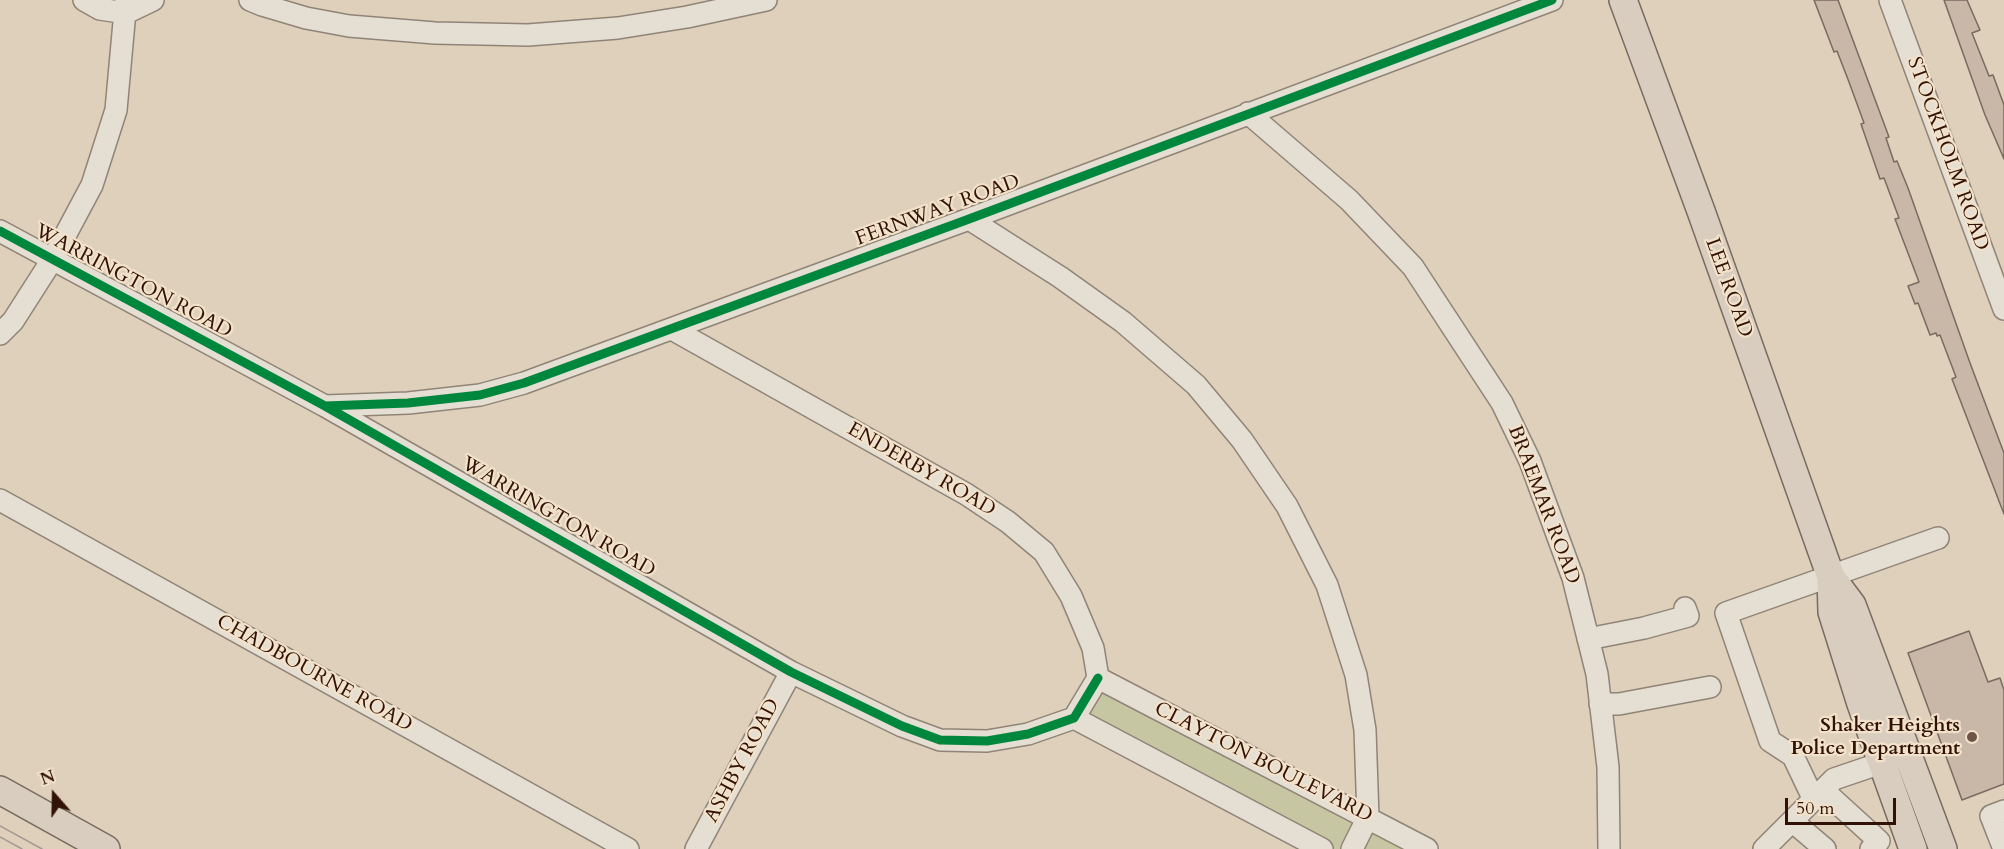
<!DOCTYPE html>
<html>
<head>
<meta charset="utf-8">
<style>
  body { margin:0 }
  #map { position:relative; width:2004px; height:849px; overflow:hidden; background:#ded0bb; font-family:Cardo,serif }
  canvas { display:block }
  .north { position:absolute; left:24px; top:765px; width:60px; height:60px; -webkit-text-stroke:4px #f3e2ca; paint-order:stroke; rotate:340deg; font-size:16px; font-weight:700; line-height:24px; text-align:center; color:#321207 }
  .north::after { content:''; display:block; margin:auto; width:21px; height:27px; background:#321207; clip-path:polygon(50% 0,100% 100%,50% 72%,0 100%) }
  .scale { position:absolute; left:1785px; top:798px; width:111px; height:27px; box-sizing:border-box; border:3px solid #321207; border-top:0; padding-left:8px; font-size:18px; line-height:21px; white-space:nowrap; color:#321207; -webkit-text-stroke:4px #f3e2ca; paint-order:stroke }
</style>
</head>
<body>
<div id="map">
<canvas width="2004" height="849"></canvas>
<div class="north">N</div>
<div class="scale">50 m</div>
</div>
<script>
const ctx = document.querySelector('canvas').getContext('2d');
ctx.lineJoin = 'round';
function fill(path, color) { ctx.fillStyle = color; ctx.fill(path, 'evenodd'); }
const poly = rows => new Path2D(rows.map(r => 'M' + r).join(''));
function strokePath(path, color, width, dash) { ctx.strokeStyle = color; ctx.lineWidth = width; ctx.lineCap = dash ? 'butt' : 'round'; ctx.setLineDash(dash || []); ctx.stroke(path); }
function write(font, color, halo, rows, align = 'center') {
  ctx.font = font + ' Cardo,serif'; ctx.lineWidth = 4.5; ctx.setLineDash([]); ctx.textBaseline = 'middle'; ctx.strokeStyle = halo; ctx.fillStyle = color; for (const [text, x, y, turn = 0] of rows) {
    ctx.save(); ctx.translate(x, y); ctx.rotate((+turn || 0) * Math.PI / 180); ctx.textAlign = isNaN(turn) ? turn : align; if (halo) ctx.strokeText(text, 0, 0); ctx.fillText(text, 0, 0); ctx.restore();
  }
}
fill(poly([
  [1098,678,1427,849,1322,849,1074,718]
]), '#c7c6a2');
const building = poly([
  [1814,0,1838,0,1889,137,1886,138,1894,162,1897,161,1908,188,1970,363,2004,453,2004,514,1952,379,1956,377,1940,335,1937,336,1936,333,1930,335,1918,303,1915,304,1908,286,1919,282,1895,219,1899,218,1884,178,1880,179,1861,124,1864,123,1849,82,1837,51,1834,52,1814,0],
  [1944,0,1967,0,1980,30,1972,33,1989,76,1993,75,2004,105,2004,159,1985,115,1944,0],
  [1969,631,1988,682,2000,678,2004,690,2004,784,1962,800,1908,653,1969,631]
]);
fill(building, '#c9b7a8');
strokePath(building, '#786b60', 1.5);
const minor = poly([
  [84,0,100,9,126,13],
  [250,0,262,5,306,18,349,26,435,33,528,35,618,28,687,17,766,0],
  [1890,0,2004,309],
  [126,13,153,0],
  [1248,113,1349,200,1413,267,1502,403,1530,461,1573,578,1597,674,1608,767,1609,849],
  [969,219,1060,277,1123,322,1196,385,1242,440,1287,506,1327,585,1356,675,1365,730,1368,817,1352,849],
  [0,231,325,406,791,672,902,726,940,740,987,741,1028,734,1074,718,1098,678],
  [672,329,966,494,1008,522,1044,552,1071,596,1093,648,1098,678],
  [0,334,13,321,52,260,92,185,116,110,126,0],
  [325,406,408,403,480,395,524,383,969,219,1552,0],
  [0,500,628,849],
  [1588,639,1644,628,1688,616,1685,608],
  [1098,678,1427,849],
  [1600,704,1619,704,1710,687],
  [1074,718,1322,849],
  [1823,790,1879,841,1871,849],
  [1814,800,1793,756,1770,741,1726,613,1938,538],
  [1792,821,1825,849],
  [696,849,791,672],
  [1764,849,1834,779,1896,758],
  [2004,849,1991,816,2004,811]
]);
const major = poly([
  [1623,0,1701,211,1831,577,1852,605,1943,849],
  [1831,577,1832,612,1861,704,1913,849],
  [0,790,106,849]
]);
strokePath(minor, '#908477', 24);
strokePath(major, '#786b60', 30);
strokePath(minor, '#e5ded3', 21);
strokePath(major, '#d8cdbe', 27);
strokePath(poly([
  [0,826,42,849],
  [0,837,22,849]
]), '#a29a91', 1.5);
strokePath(poly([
  [0,231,325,406,791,672,902,726,940,740,987,741,1028,734,1074,718,1098,678],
  [325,406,408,403,480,395,524,383,969,219,1552,0]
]), '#00873e', 9);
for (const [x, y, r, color] of [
  [1972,737,6,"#6e5446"]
]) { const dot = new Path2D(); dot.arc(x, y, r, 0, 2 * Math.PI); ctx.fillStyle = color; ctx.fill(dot); strokePath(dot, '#f3e2ca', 2); }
write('20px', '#321207', '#f3e2ca', [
  ["STOCKHOLM ROAD",1947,154,70],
  ["FERNWAY ROAD",938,211,-20],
  ["WARRINGTON ROAD",133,282,28],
  ["LEE ROAD",1728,288,70],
  ["ENDERBY ROAD",921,470,30],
  ["BRAEMAR ROAD",1543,505,69],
  ["WARRINGTON ROAD",558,518,30],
  ["CHADBOURNE ROAD",314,674,29],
  ["ASHBY ROAD",743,761,-62],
  ["CLAYTON BOULEVARD",1263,763,27]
]);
write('bold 20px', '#321207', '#f3e2ca', [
  ["Shaker Heights",1960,726],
  ["Police Department",1960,749]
], 'right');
</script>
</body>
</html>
